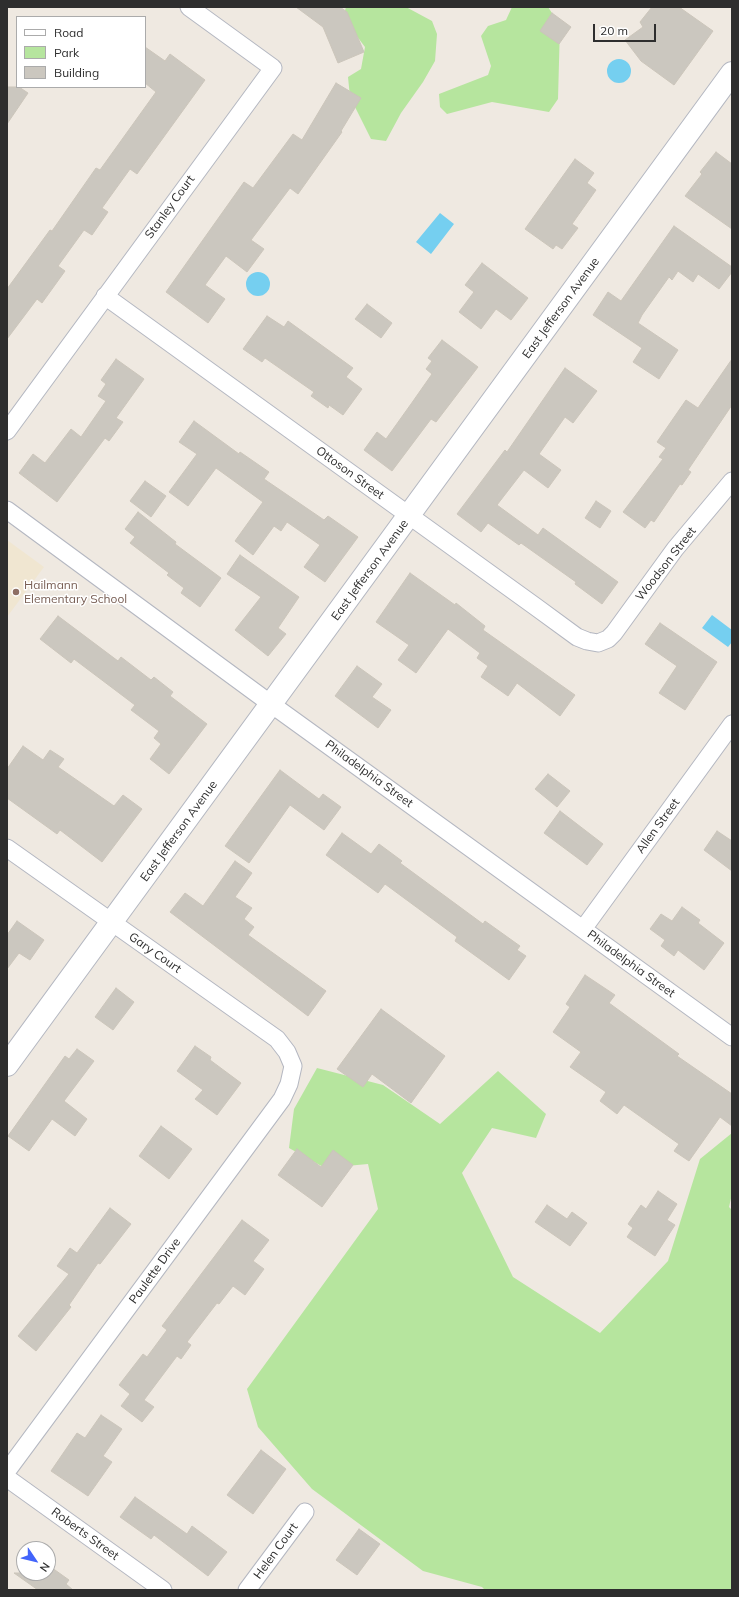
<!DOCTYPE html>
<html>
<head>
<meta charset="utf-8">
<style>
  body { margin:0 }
  #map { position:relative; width:739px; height:1597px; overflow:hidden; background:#efe9e1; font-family:Mulish,sans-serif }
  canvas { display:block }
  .frame { position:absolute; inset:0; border:8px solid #2e2e2e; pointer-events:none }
  .legend { position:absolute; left:16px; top:16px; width:130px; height:72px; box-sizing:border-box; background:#fff; border:1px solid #ababab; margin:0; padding:5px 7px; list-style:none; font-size:12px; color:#2e2e2e }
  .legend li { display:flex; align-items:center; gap:8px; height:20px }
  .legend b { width:20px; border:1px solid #ababab }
  .north { position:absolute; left:16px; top:1541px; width:40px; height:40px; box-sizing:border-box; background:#fff; border:1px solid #ababab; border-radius:50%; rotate:125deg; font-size:11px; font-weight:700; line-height:16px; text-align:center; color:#2e2e2e }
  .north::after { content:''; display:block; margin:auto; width:14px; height:18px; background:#4264fb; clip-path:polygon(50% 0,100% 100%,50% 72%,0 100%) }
  .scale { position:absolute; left:593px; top:24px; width:63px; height:18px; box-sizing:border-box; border:2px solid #2e2e2e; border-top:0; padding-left:5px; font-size:12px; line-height:14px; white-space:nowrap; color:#2e2e2e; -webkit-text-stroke:3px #fff; paint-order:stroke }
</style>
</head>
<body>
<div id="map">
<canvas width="739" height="1597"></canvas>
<div class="frame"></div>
<ul class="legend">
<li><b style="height:5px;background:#fff"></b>Road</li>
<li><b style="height:11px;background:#b6e59e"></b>Park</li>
<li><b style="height:11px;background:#cbc7bf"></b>Building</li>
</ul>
<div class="north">N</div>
<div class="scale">20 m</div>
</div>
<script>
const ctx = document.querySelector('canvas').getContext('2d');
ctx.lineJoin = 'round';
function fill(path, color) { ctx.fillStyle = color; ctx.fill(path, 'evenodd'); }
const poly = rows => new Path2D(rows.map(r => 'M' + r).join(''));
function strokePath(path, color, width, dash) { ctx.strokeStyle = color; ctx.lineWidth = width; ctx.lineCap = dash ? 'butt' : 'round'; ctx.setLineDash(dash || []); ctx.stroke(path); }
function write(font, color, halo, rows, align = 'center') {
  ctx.font = font + ' Mulish,sans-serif'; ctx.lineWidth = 3; ctx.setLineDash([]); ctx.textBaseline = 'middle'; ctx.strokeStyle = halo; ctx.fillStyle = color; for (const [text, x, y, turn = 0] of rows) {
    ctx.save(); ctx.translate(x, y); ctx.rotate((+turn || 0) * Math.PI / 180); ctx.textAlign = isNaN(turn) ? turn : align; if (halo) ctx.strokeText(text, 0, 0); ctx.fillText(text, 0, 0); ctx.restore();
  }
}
fill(poly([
  [7,540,44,567,7,617]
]), '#f0e6d1');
fill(poly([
  [346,7,406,7,432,21,437,34,435,61,423,82,401,113,386,141,371,139,350,97,348,77,361,69,365,47,343,18],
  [512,7,548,7,560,25,558,99,549,112,492,102,447,114,440,107,439,94,488,75,491,66,481,36,488,26,506,20],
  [317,1068,383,1085,440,1124,498,1071,546,1114,536,1138,492,1128,462,1173,513,1277,600,1333,668,1261,700,1159,732,1133,732,1194,729,1207,732,1210,732,1590,485,1590,482,1587,423,1571,312,1489,258,1427,247,1389,378,1209,368,1164,325,1168,289,1148,294,1109]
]), '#b6e59e');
fill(poly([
  '607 71a12 12 0 1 1 24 0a12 12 0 1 1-24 0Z',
  [440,213,454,224,431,254,416,242],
  '246 284a12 12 0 1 1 24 0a12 12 0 1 1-24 0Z',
  [712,615,732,630,732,642,728,647,702,628]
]), '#75cff0');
const building = poly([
  [296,7,340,7,347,12,364,52,338,63,323,27,296,7],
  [652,7,679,7,713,31,674,85,641,61,625,40,643,27,640,22,652,7],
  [552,13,571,27,559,44,540,31,552,13],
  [145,47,165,61,170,54,205,80,137,174,130,169,102,208,108,212,92,235,84,230,58,266,65,271,42,303,37,299,7,339,7,289,50,230,52,231,96,168,100,170,156,92,145,83,145,47],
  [336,83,361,98,341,131,342,132,298,194,290,188,251,240,264,249,247,272,226,256,205,285,225,299,208,323,166,292,244,182,253,188,293,134,302,140,336,83],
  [7,87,19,87,28,93,7,124,7,87],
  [716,152,732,164,732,229,685,196,702,174,700,172,716,152],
  [575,159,594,173,587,183,596,190,572,224,578,228,562,249,556,245,553,249,525,229,575,159],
  [674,226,732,267,732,272,719,289,698,274,693,282,678,271,672,280,669,277,642,315,638,323,678,350,659,379,633,362,642,348,593,315,608,292,621,301,674,226],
  [482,263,528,298,511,320,496,309,481,329,459,312,474,292,465,285,482,263],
  [367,304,392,323,381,338,355,319,367,304],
  [267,316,284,327,288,321,353,368,346,377,362,389,343,415,329,405,328,408,311,396,314,392,265,358,262,362,243,349,267,316],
  [442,340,478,367,436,422,431,419,392,471,364,450,377,432,386,439,411,404,432,374,426,369,432,361,428,358,442,340],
  [116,359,144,379,116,418,123,422,109,441,105,438,57,502,19,473,33,454,45,463,71,429,81,437,106,401,98,396,106,384,101,380,116,359],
  [732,359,732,405,688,470,691,472,682,485,680,484,654,522,651,520,645,528,623,512,663,459,659,457,666,448,657,442,686,400,698,408,732,359],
  [565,368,597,391,573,423,565,417,539,454,561,470,548,488,524,470,497,505,538,535,543,528,618,582,602,604,575,584,576,582,521,543,519,545,488,523,481,532,457,514,505,450,507,452,565,368],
  [194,421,239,454,240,452,269,472,264,479,324,520,328,516,358,537,325,582,304,567,320,545,287,522,281,531,274,526,253,555,235,541,263,502,216,468,188,506,169,492,197,454,179,442,194,421],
  [145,481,166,496,151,517,130,501,145,481],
  [596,501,611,511,600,528,585,518,596,501],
  [138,512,176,542,175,544,221,578,200,607,181,593,184,588,167,575,169,573,130,543,135,537,125,529,138,512],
  [240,555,299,597,278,628,286,634,268,656,235,630,261,597,227,574,240,555],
  [410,573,455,605,456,603,485,626,483,630,575,695,560,716,517,683,508,696,481,677,488,666,477,658,480,653,448,629,416,673,398,660,409,645,376,622,410,573],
  [58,616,118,661,121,657,151,680,154,677,173,692,170,696,207,724,169,774,150,759,161,744,154,738,159,731,131,710,135,705,74,659,71,663,40,639,58,616],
  [660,623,717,662,685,710,659,693,677,666,645,644,660,623],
  [357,666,382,684,372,697,391,710,378,728,335,696,357,666],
  [23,746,43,760,50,750,64,759,58,767,114,806,123,795,142,809,102,862,60,830,57,834,7,798,7,769,23,746],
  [280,770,319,799,323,794,341,807,324,830,290,805,249,863,225,846,280,770],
  [548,774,570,791,557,807,535,789,548,774],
  [560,811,603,844,587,865,544,833,560,811],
  [717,831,732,841,732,871,704,850,717,831],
  [342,833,371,854,379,844,402,861,400,863,483,924,485,921,520,946,517,950,526,956,509,980,455,941,457,937,385,884,378,893,326,855,342,833],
  [235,861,252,873,235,897,252,908,244,919,254,927,248,935,326,991,308,1016,170,912,185,893,203,906,235,861],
  [682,907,700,920,698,923,724,943,704,970,678,950,674,956,661,946,665,940,650,929,661,914,672,921,682,907],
  [17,921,44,940,30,960,19,953,7,969,7,935,17,921],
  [585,975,615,995,609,1003,679,1054,677,1056,732,1094,732,1126,720,1117,689,1161,674,1151,679,1144,624,1105,617,1114,600,1101,606,1092,570,1067,581,1052,553,1032,570,1007,566,1004,585,975],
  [116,988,134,1002,113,1030,95,1017,116,988],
  [381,1009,445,1056,411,1103,372,1074,363,1087,337,1069,381,1009],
  [195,1046,211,1057,210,1060,241,1083,217,1115,195,1099,203,1090,177,1071,195,1046],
  [77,1049,94,1061,64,1101,87,1119,75,1136,52,1119,29,1151,8,1136,65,1056,69,1059,77,1049],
  [161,1126,192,1149,169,1179,139,1156,161,1126],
  [297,1149,321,1167,333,1150,353,1165,322,1207,278,1175,297,1149],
  [658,1191,677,1204,667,1220,675,1225,655,1256,627,1237,633,1228,628,1224,641,1205,646,1209,658,1191],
  [547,1205,567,1219,572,1212,587,1223,570,1246,535,1222,547,1205],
  [110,1208,131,1224,100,1264,98,1263,69,1305,71,1307,36,1351,18,1336,69,1274,57,1266,70,1248,77,1253,110,1208],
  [242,1220,269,1240,253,1261,264,1269,245,1295,233,1286,219,1304,217,1303,187,1342,191,1345,181,1359,177,1356,144,1400,154,1407,142,1422,121,1406,130,1394,119,1385,143,1354,147,1357,167,1330,162,1326,242,1220],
  [101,1415,122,1429,103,1456,112,1462,88,1496,51,1471,77,1433,85,1438,101,1415],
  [261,1450,286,1469,253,1514,227,1495,261,1450],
  [135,1497,187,1534,192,1526,227,1552,208,1576,154,1535,151,1539,120,1517,135,1497],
  [359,1529,380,1544,357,1575,336,1560,359,1529],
  [48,1565,69,1580,66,1584,73,1590,38,1590,14,1573,48,1573,48,1565]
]);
fill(building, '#cbc7bf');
strokePath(building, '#cbc5ba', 1);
const minor = poly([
  [105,296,536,607,577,637,587,641,598,643,608,639,614,633,675,549,732,481],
  [7,431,273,68,189,7],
  [7,510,271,704,732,1037],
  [7,848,277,1039,287,1052,293,1066,289,1084,282,1099,7,1471],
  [583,929,732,724],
  [7,1478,163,1590],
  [247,1590,305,1512]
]);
const tertiary = poly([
  [7,1065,732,73]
]);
strokePath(minor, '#b4b7c1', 19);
strokePath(tertiary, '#b4b7c1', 24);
strokePath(minor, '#fff', 17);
strokePath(tertiary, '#fff', 22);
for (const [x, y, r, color] of [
  [16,592,4,"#8d6e63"]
]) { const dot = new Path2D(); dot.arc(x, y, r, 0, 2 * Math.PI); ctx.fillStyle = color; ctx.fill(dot); strokePath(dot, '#fff', 1.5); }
write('12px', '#2e2e2e', '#fff', [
  ["Stanley Court",170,207,-54],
  ["East Jefferson Avenue",561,308,-54],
  ["Ottoson Street",350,473,36],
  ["Woodson Street",666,564,-52],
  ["East Jefferson Avenue",370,570,-54],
  ["Philadelphia Street",369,774,36],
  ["Allen Street",658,826,-54],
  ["East Jefferson Avenue",179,831,-54],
  ["Gary Court",155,953,35],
  ["Philadelphia Street",631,964,36],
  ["Paulette Drive",155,1271,-54],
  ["Roberts Street",85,1534,36],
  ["Helen Court",276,1551,-54]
]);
write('12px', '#785e54', '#fff', [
  ["Hailmann",24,585],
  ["Elementary School",24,599]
], 'left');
</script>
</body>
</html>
